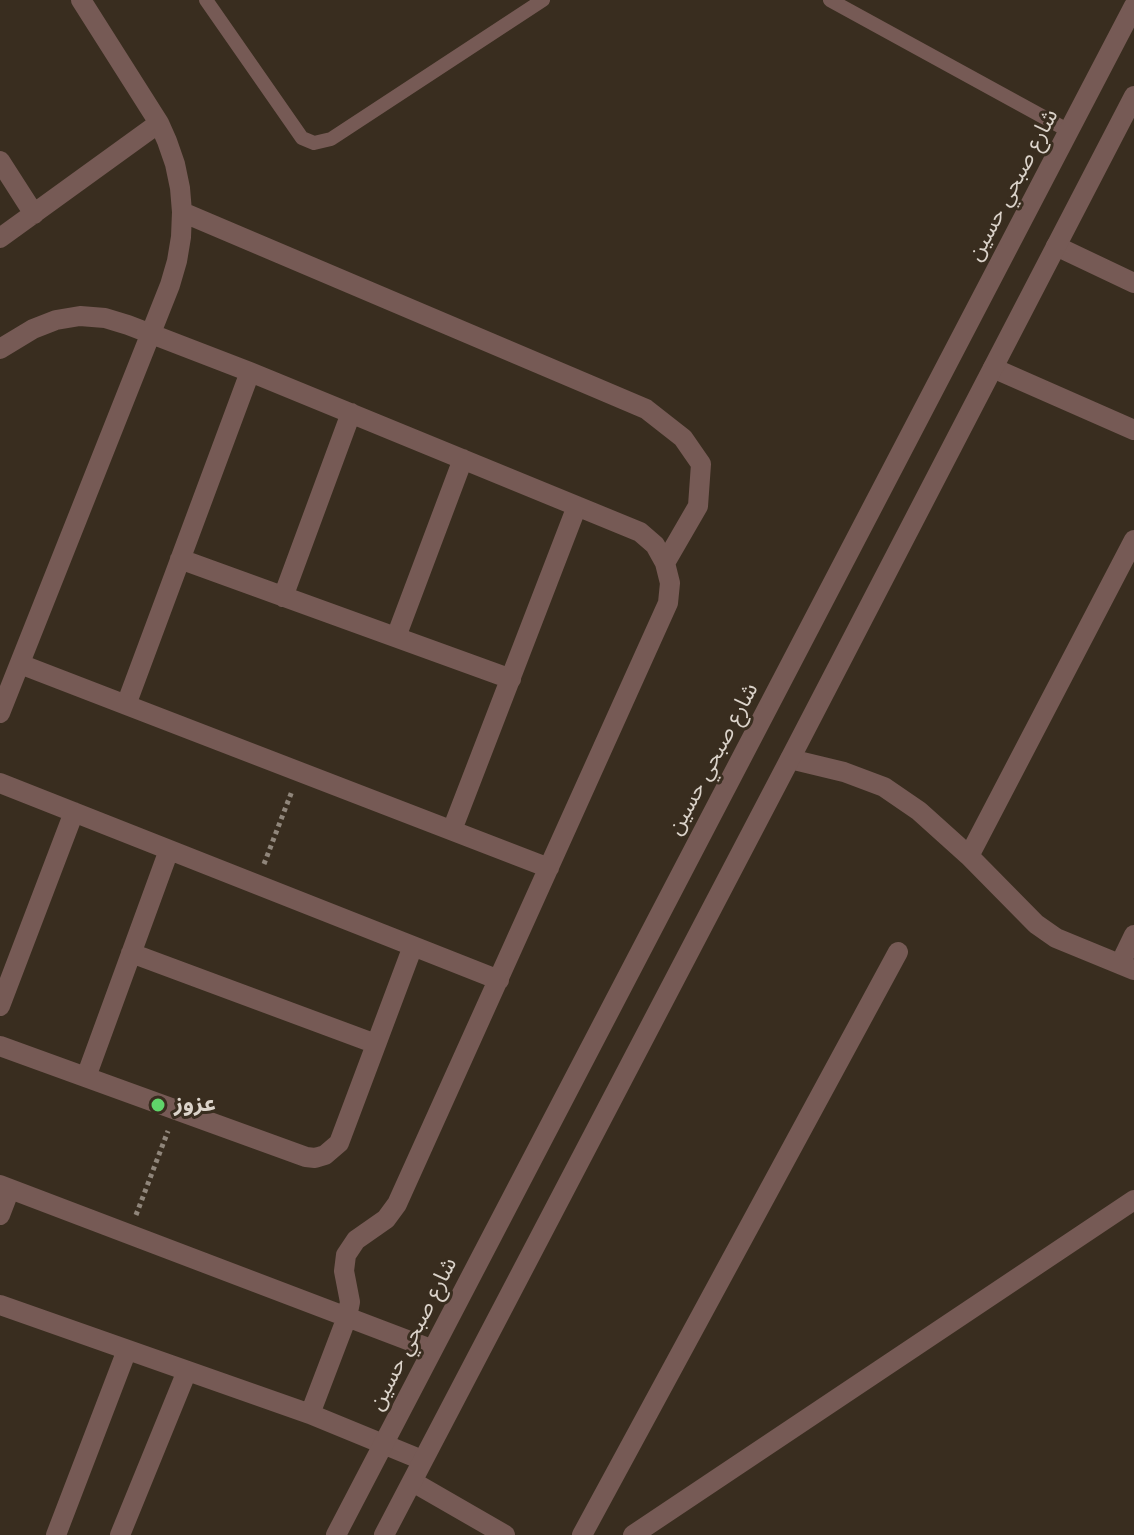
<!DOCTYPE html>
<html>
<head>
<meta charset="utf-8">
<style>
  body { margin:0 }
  canvas { display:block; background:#392d1f }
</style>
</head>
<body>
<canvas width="1134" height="1535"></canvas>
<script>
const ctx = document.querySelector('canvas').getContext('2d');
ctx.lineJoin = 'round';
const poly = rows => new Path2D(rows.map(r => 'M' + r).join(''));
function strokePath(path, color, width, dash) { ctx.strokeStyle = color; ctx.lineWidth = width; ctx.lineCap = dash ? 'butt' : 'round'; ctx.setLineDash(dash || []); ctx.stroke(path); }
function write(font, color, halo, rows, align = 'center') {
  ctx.font = font + ' Montserrat,"Noto Sans Arabic",sans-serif'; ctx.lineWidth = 6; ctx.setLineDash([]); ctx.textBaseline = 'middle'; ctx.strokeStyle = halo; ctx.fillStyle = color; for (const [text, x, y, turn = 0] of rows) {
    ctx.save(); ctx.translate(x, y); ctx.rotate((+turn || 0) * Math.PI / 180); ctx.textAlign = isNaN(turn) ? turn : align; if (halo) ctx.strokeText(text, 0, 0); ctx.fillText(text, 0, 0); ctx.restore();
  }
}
strokePath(poly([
  [264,864,292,791],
  [136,1215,168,1131]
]), '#90867b', 5, [4, 4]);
strokePath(poly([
  [206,0,302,138,314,143,331,139,543,0],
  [830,0,1069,131]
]), '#765a55', 14);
strokePath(poly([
  [0,161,34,214],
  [182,212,646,409,683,438,701,464,698,506,665,563],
  [0,238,159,123],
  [1056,246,1134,283],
  [0,349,33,329,56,320,80,316,105,318,128,325,250,372,640,532,655,545,665,563,670,583,668,603,397,1204,386,1219,356,1240,346,1255,344,1271,350,1302,347,1317,310,1414],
  [993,368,1134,430],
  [180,559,511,679],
  [283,597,351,413],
  [396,637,463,459],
  [20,664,549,868],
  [126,705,250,372],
  [0,713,170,285,177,261,181,237,182,212,180,188,175,164,167,141,159,123,81,0],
  [790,759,844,772,884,787,919,811,969,856,1036,924,1056,938,1134,970],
  [0,783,499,980],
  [452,830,577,506],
  [969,856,1134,540],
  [131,953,376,1044],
  [1120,964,1134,935],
  [0,1006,74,812],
  [0,1046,306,1157,315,1158,325,1155,339,1143,413,946],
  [86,1077,169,850],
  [0,1185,431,1349],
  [0,1215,10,1189],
  [0,1305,310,1414,422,1460],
  [413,1482,505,1535],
  [56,1535,127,1350],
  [120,1535,187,1371],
  [582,1535,898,952],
  [633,1535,1134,1200]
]), '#765a55', 20);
strokePath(poly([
  [336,1535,1134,6],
  [384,1535,790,759,1134,96]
]), '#765a55', 20);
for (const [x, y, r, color] of [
  [158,1105,8,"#60d56a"]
]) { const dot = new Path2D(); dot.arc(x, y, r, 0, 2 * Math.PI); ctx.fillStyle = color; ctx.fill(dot); strokePath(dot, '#392d1f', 3); }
write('22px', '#dbd3ca', '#392d1f', [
  ["شارع صبحي حسين",1013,185,-62],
  ["شارع صبحي حسين",713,759,-62],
  ["شارع صبحي حسين",413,1334,-63]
]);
write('bold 22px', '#dbd3ca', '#392d1f', [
  ["عزوز",174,1105]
], 'left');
</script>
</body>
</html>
